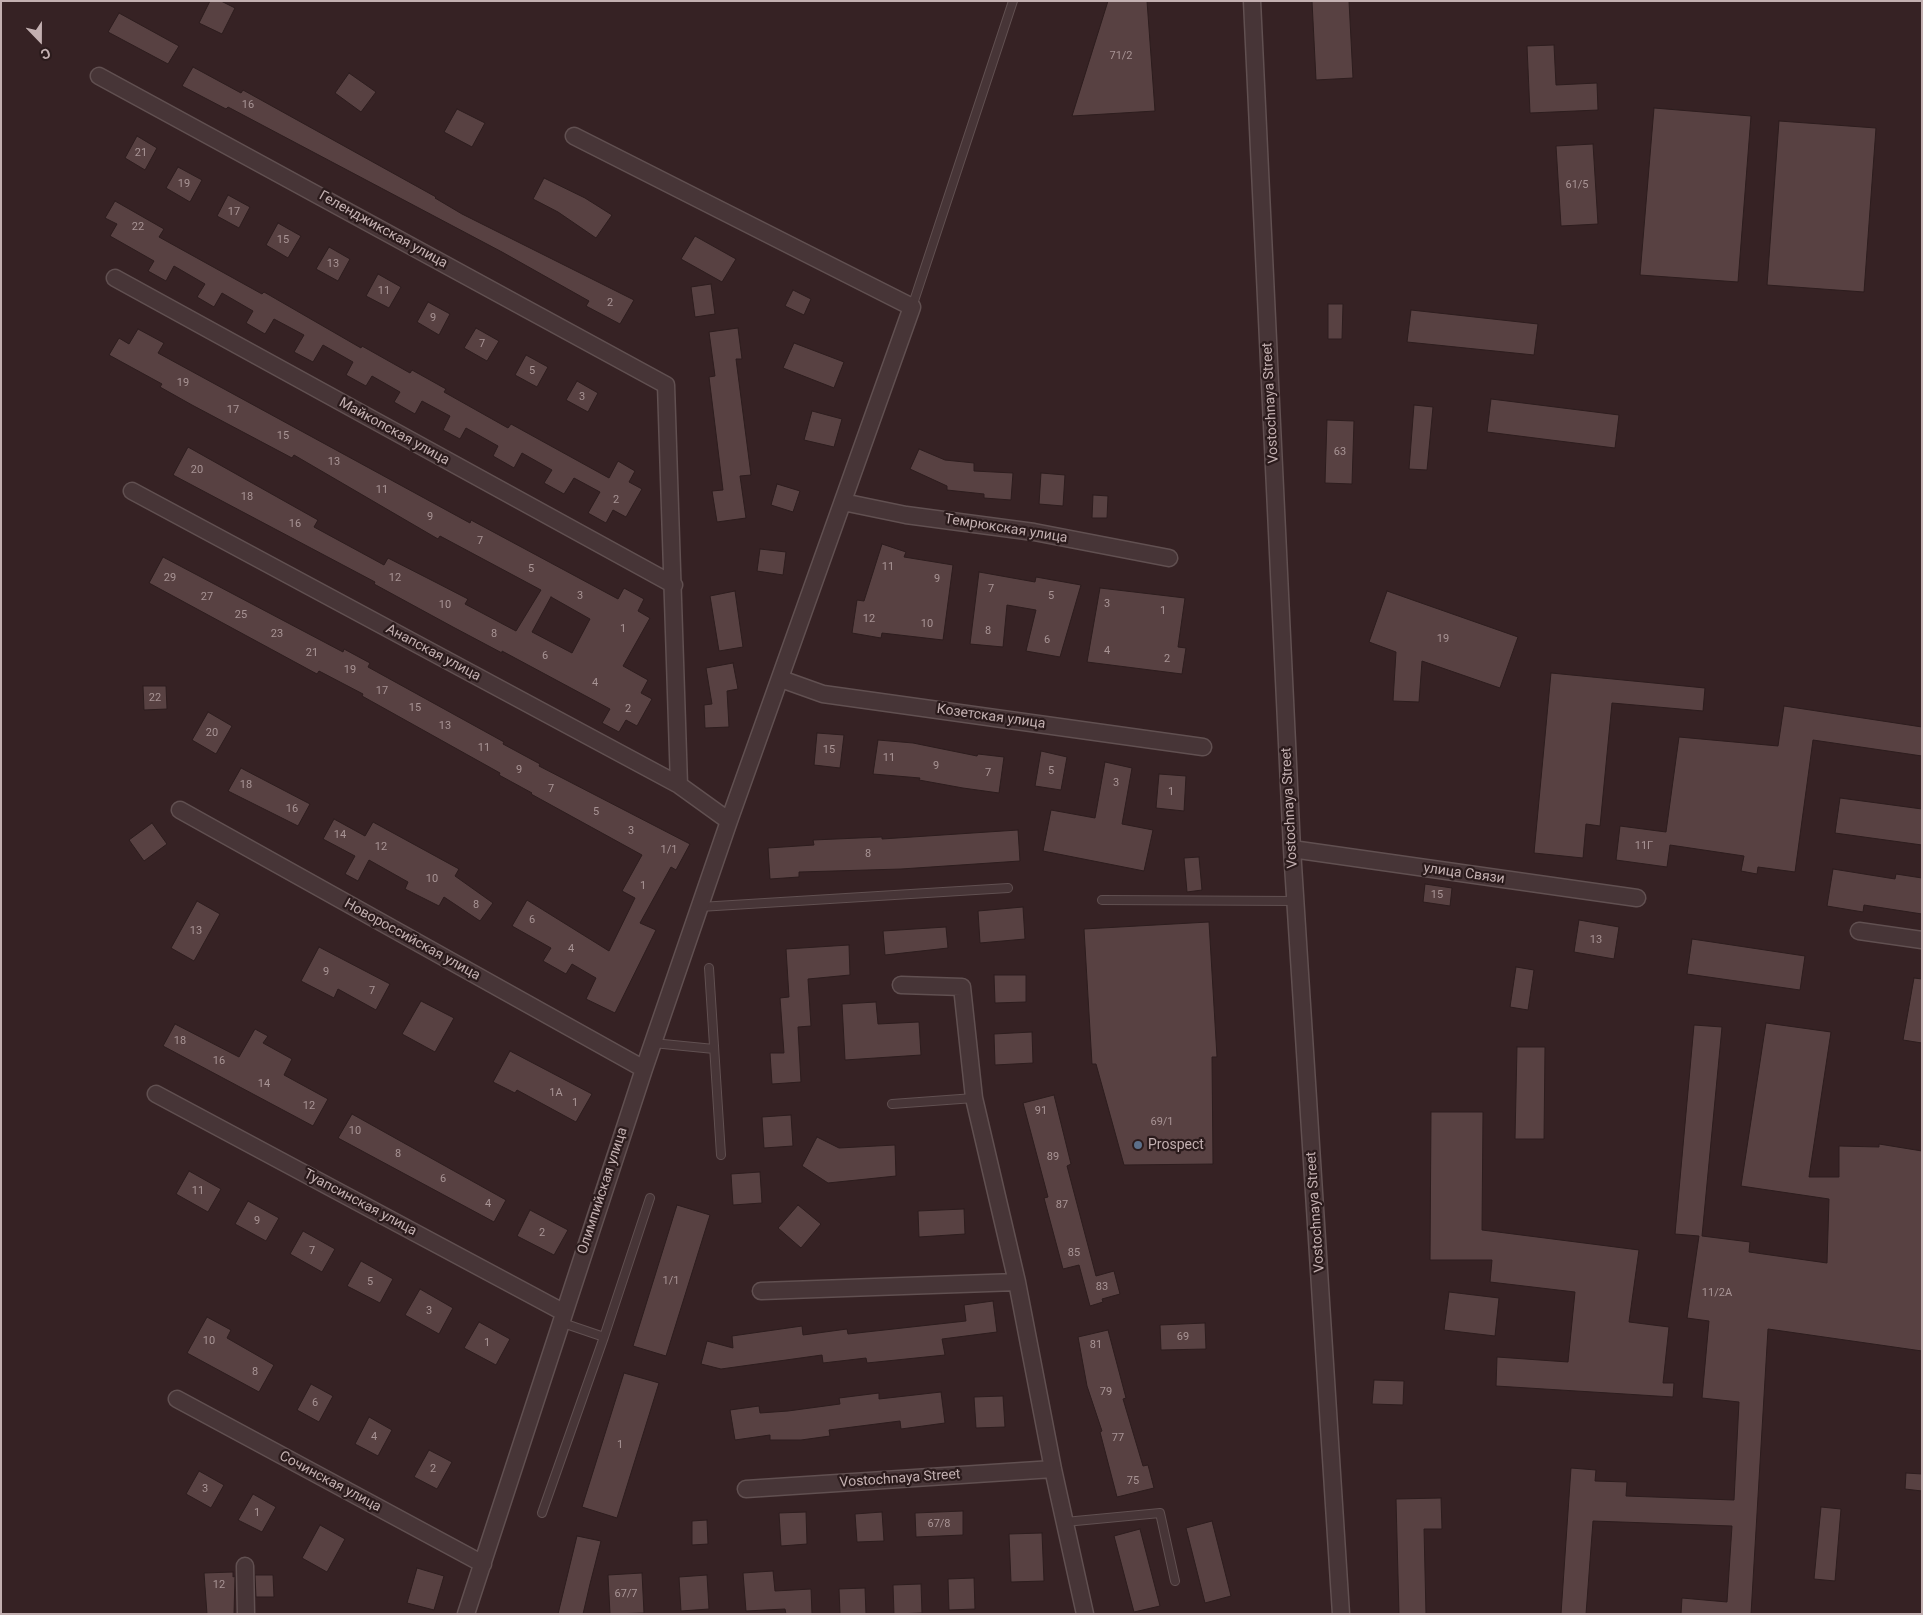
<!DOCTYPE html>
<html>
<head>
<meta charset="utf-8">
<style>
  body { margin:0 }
  #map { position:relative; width:1923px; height:1615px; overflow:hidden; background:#362224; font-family:Roboto,sans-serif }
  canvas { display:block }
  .frame { position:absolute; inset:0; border:2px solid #c3b0b1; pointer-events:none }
  .north { position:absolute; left:15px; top:15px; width:50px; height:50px; -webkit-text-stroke:4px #2b1b1c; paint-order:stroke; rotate:158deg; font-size:14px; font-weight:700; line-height:20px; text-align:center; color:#c3b0b1 }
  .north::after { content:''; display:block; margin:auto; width:18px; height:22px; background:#c3b0b1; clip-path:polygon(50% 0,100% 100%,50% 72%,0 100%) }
</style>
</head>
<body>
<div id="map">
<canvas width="1923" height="1615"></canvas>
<div class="frame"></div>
<div class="north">С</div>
</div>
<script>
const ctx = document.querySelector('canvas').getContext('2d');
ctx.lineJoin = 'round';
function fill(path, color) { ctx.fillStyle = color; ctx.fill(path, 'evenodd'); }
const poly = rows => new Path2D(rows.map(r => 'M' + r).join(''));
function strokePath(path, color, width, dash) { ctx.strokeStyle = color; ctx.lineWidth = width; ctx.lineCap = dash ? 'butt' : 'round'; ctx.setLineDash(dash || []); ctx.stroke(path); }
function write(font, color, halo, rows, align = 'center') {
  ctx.font = font + ' Roboto,sans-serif'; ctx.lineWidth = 4.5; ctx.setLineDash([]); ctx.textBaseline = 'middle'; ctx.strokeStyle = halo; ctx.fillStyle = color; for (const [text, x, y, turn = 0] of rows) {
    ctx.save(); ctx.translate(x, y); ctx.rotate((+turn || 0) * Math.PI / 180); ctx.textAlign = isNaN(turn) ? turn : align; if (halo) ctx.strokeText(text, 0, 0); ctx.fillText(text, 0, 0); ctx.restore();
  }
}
const building = poly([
  [210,1,221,1,235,8,222,34,199,23,210,1],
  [1108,1,1147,1,1155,111,1072,116,1108,1],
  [1312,1,1349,1,1353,78,1316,80,1312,1],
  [119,13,179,46,168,64,108,32,119,13],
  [1554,45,1556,85,1597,83,1598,110,1530,113,1527,46,1554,45],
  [193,67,241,93,243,90,436,197,435,198,462,214,634,300,620,324,586,306,589,301,502,252,228,107,226,109,182,86,193,67],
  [349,73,376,92,361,112,335,93,349,73],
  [1654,108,1751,116,1738,282,1640,275,1654,108],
  [457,109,485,123,472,147,444,132,457,109],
  [1779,121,1876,128,1864,292,1767,285,1779,121],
  [137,136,157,148,145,170,125,158,137,136],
  [1593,144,1598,224,1561,226,1556,146,1593,144],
  [178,167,202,180,190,202,166,188,178,167],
  [544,178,585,198,612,215,596,238,558,212,533,199,544,178],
  [228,195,250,207,239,228,217,216,228,195],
  [115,201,164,229,159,237,262,294,264,292,361,348,362,346,410,373,412,370,446,389,444,392,508,428,511,424,609,478,618,461,635,471,629,482,642,489,626,517,613,510,606,523,588,513,600,492,574,478,564,494,544,483,552,470,522,453,514,468,493,456,498,446,466,428,460,439,443,430,450,416,422,401,415,414,394,402,400,392,372,376,366,386,346,375,353,362,323,345,313,362,294,352,304,335,274,319,265,334,246,323,253,311,222,293,214,307,197,297,205,284,174,266,166,281,148,271,154,261,110,236,117,224,105,218,115,201],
  [278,223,301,236,288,258,266,245,278,223],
  [695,236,736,259,722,282,681,259,695,236],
  [329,247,350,259,338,281,316,269,329,247],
  [378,274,401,287,389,308,366,296,378,274],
  [711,284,715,314,695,317,691,287,711,284],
  [793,290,811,299,804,315,785,306,793,290],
  [428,302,450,314,439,335,417,322,428,302],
  [1328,304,1343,304,1342,339,1328,339,1328,304],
  [1411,310,1538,324,1534,355,1407,342,1411,310],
  [476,328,499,341,487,361,464,348,476,328],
  [738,328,742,359,736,359,751,475,740,476,746,518,717,522,712,491,723,490,709,377,715,376,709,332,738,328],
  [138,329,164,343,158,353,470,523,471,520,618,599,624,588,644,599,638,611,650,618,623,666,648,680,641,693,652,699,637,726,626,720,619,732,602,723,610,709,502,651,502,653,453,627,374,584,375,582,173,475,188,447,318,520,314,527,384,565,388,558,437,583,468,599,465,604,516,631,541,590,440,536,438,539,294,455,292,458,192,405,160,387,162,384,109,355,119,338,129,344,138,329],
  [551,597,590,619,572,653,532,632,551,597],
  [794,343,844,362,834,388,783,368,794,343],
  [526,355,548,367,537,387,515,375,526,355],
  [577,381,598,393,588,412,566,400,577,381],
  [1491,399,1619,415,1615,448,1487,432,1491,399],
  [1414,405,1433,407,1427,470,1409,469,1414,405],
  [812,411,842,419,834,447,804,440,812,411],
  [1327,420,1354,421,1352,484,1325,483,1327,420],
  [919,449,945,460,974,463,974,471,1013,473,1011,500,984,498,984,494,947,490,947,486,910,469,919,449],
  [1041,473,1065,475,1063,506,1039,504,1041,473],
  [777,484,800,491,793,512,771,505,777,484],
  [1093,495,1108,496,1107,518,1092,518,1093,495],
  [882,544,906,552,904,557,953,565,943,640,882,633,881,638,852,633,857,600,864,601,882,544],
  [760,549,786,552,783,575,757,571,760,549],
  [163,557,343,652,344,649,370,663,368,667,504,742,503,744,540,764,539,766,690,844,676,870,671,867,640,923,656,930,615,1013,586,999,596,978,572,964,566,974,543,961,551,948,512,926,527,900,609,951,635,898,622,891,642,855,531,794,532,793,499,775,500,773,362,696,363,694,319,671,317,674,149,583,163,557],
  [979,572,1035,582,1036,577,1081,585,1060,657,1026,651,1036,610,1007,605,1003,647,970,644,979,572],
  [1100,588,1185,598,1178,647,1186,648,1182,674,1087,662,1100,588],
  [735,591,743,647,719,651,710,596,735,591],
  [1387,591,1518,637,1500,688,1422,661,1419,702,1393,701,1396,652,1369,642,1387,591],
  [733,663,738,689,727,691,729,727,705,728,704,705,712,704,706,668,733,663],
  [1551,673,1705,688,1703,711,1612,703,1600,826,1586,824,1583,858,1534,853,1551,673],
  [143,686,166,686,167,709,144,710,143,686],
  [1784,706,1922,727,1922,756,1813,740,1795,872,1758,867,1757,874,1741,871,1744,856,1670,845,1667,867,1616,860,1620,826,1666,832,1679,737,1778,746,1784,706],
  [208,712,232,726,216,754,192,740,208,712],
  [817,733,844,735,840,768,814,765,817,733],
  [878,740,913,743,977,756,978,754,1004,757,999,793,963,788,919,780,920,778,873,774,878,740],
  [1041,751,1067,757,1061,790,1035,786,1041,751],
  [1105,762,1132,768,1122,824,1153,830,1144,871,1043,851,1051,810,1095,818,1105,762],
  [241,768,310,804,298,826,228,791,241,768],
  [1159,774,1186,776,1184,811,1156,808,1159,774],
  [1840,798,1922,809,1922,845,1835,833,1840,798],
  [334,819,365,836,373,822,459,869,455,876,493,903,480,921,444,897,439,906,405,889,408,882,369,860,358,881,345,874,355,856,323,839,334,819],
  [152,823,167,844,144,861,129,840,152,823],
  [1018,830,1020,861,901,869,799,872,799,877,770,879,768,848,814,845,813,840,882,837,882,839,1018,830],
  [1199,857,1202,890,1187,892,1184,858,1199,857],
  [1833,869,1895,879,1896,874,1922,878,1922,914,1864,905,1863,912,1827,906,1833,869],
  [1425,884,1452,888,1450,906,1423,902,1425,884],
  [197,901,220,914,194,961,171,948,197,901],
  [1023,907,1025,939,980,943,978,911,1023,907],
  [1579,920,1619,927,1614,959,1574,952,1579,920],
  [1209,922,1217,1057,1212,1057,1213,1164,1124,1165,1096,1064,1092,1064,1084,929,1209,922],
  [946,927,948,948,885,955,883,931,946,927],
  [1692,939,1805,956,1800,990,1687,974,1692,939],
  [849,945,850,975,808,979,811,1026,798,1027,801,1082,772,1084,770,1053,784,1053,780,998,789,997,786,949,849,945],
  [319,947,390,984,376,1010,338,989,334,998,301,981,319,947],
  [1516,967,1534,970,1528,1010,1510,1007,1516,967],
  [994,975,1026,975,1026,1002,995,1003,994,975],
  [1914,978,1922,979,1922,1043,1903,1040,1914,978],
  [421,1001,454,1018,435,1052,402,1034,421,1001],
  [876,1002,878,1024,919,1022,921,1055,845,1060,842,1004,876,1002],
  [1766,1023,1831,1032,1809,1177,1839,1177,1839,1146,1879,1147,1879,1144,1922,1151,1922,1351,1768,1329,1751,1614,1681,1614,1682,1598,1727,1602,1732,1526,1593,1521,1586,1614,1561,1614,1571,1468,1596,1470,1595,1481,1627,1482,1626,1496,1734,1500,1739,1402,1702,1398,1709,1321,1687,1318,1699,1236,1675,1234,1694,1025,1722,1027,1702,1236,1750,1242,1749,1252,1827,1263,1829,1199,1741,1186,1766,1023],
  [175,1024,239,1057,255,1029,268,1036,263,1043,292,1059,284,1075,328,1099,313,1126,163,1046,175,1024],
  [1032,1032,1033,1063,995,1065,994,1034,1032,1032],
  [1517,1047,1545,1047,1544,1139,1515,1139,1517,1047],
  [510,1051,592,1094,576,1122,517,1090,515,1093,493,1082,510,1051],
  [1054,1095,1071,1164,1067,1166,1096,1276,1114,1271,1120,1294,1102,1299,1103,1302,1090,1306,1079,1265,1063,1269,1044,1198,1048,1197,1023,1103,1054,1095],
  [1431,1112,1483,1112,1482,1230,1639,1250,1629,1322,1669,1327,1663,1383,1674,1383,1673,1397,1496,1386,1497,1357,1568,1362,1575,1292,1490,1282,1492,1260,1430,1260,1431,1112],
  [352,1114,506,1200,494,1222,338,1138,352,1114],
  [791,1115,793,1146,764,1148,762,1117,791,1115],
  [817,1137,839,1148,895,1145,896,1176,828,1183,802,1166,817,1137],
  [189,1171,221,1189,208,1212,176,1194,189,1171],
  [760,1172,762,1203,733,1205,731,1174,760,1172],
  [248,1201,279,1218,266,1241,235,1224,248,1201],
  [677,1205,710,1215,666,1356,633,1346,677,1205],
  [798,1205,821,1224,801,1248,778,1228,798,1205],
  [964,1209,965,1234,919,1237,918,1211,964,1209],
  [530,1210,568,1230,554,1255,517,1236,530,1210],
  [303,1231,335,1249,322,1272,290,1254,303,1231],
  [361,1261,393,1279,380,1303,347,1286,361,1261],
  [420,1289,453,1308,439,1334,405,1315,420,1289],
  [1449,1292,1499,1298,1495,1336,1444,1330,1449,1292],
  [993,1301,997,1332,942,1339,945,1355,867,1363,866,1358,823,1363,822,1355,721,1369,701,1364,707,1341,733,1348,732,1336,802,1326,803,1335,847,1329,848,1334,966,1321,964,1305,993,1301],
  [207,1317,231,1330,227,1338,274,1365,259,1392,187,1353,207,1317],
  [479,1322,510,1339,496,1365,464,1348,479,1322],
  [1205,1323,1206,1349,1161,1350,1160,1325,1205,1323],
  [1108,1330,1126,1398,1123,1399,1143,1466,1148,1465,1154,1488,1117,1497,1100,1432,1102,1431,1087,1386,1078,1337,1108,1330],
  [624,1373,659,1383,617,1518,582,1507,624,1373],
  [1374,1380,1404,1381,1403,1405,1372,1404,1374,1380],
  [311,1384,333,1396,319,1422,297,1410,311,1384],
  [941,1392,945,1423,901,1429,900,1421,829,1430,830,1436,801,1440,770,1440,770,1435,735,1440,730,1410,759,1406,760,1413,788,1411,840,1404,839,1398,879,1393,879,1399,941,1392],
  [1003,1396,1005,1427,976,1428,974,1397,1003,1396],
  [369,1417,392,1430,378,1456,355,1444,369,1417],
  [429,1450,452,1462,437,1489,414,1477,429,1450],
  [199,1471,224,1485,211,1508,186,1494,199,1471],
  [1906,1473,1922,1474,1922,1491,1905,1489,1906,1473],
  [253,1494,276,1507,262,1532,238,1520,253,1494],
  [1441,1498,1442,1529,1424,1529,1426,1614,1399,1614,1396,1499,1441,1498],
  [1821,1507,1841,1509,1835,1581,1814,1579,1821,1507],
  [963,1511,963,1535,916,1537,915,1513,963,1511],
  [806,1512,807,1544,781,1546,779,1513,806,1512],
  [882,1512,884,1541,857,1542,855,1514,882,1512],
  [707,1520,708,1544,692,1545,692,1521,707,1520],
  [1212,1521,1231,1596,1205,1603,1186,1528,1212,1521],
  [320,1525,345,1539,327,1572,302,1558,320,1525],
  [1140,1529,1160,1606,1134,1612,1114,1536,1140,1529],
  [1042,1533,1044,1581,1011,1582,1009,1534,1042,1533],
  [577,1536,601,1541,590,1584,583,1614,558,1614,577,1536],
  [417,1568,444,1576,434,1610,407,1603,417,1568],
  [773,1571,775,1591,811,1589,812,1614,786,1614,785,1609,746,1611,743,1573,773,1571],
  [233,1572,233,1577,235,1576,234,1614,207,1614,204,1573,233,1572],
  [642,1573,644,1613,610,1614,608,1575,642,1573],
  [255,1575,273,1575,274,1597,256,1597,255,1575],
  [707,1575,709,1609,681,1611,679,1577,707,1575],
  [974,1578,975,1609,949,1610,948,1579,974,1578],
  [921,1584,922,1613,894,1614,893,1585,921,1584],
  [865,1588,866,1614,840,1614,839,1589,865,1588]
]);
fill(building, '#584142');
strokePath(building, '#2d1d1e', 1);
const service = poly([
  [912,307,1013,1],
  [1102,900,1295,901],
  [700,907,1008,888],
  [709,968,721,1155],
  [653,1043,714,1049],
  [892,1104,974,1098],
  [560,1322,604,1337,650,1198],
  [542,1513,604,1337],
  [1065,1522,1160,1513,1175,1581]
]);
const minor = poly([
  [1252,1,1292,849,1341,1614],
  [99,76,666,385,679,785],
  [115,278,674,585],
  [132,491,679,785,729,821],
  [843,502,906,515,1034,532,1169,558],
  [781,679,823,694,1203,747],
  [180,810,644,1069],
  [1292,849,1637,898],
  [1859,931,1922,940],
  [901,985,962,987,974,1098,1017,1282,1053,1469,1085,1614],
  [156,1094,563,1312],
  [761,1291,1017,1282],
  [177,1399,483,1564],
  [746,1489,1053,1469],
  [245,1566,246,1614],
  [466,1614,644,1069,729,821,912,307,574,136]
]);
strokePath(service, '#615051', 10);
strokePath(minor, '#615051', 19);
strokePath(service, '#473537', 8);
strokePath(minor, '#473537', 16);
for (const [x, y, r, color] of [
  [1138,1145,5,"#5c6f8a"]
]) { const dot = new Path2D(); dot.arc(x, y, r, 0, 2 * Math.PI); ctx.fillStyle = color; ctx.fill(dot); strokePath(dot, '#2b1b1c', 2); }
write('11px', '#a89495', null, [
  ["71/2",1121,56],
  ["16",248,105],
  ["21",141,153],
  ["19",184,184],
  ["61/5",1577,185],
  ["17",234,212],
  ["22",138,227],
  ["15",283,240],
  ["13",333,264],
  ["11",384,291],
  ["2",610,303],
  ["9",433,318],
  ["7",482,344],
  ["5",532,371],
  ["19",183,383],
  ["3",582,397],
  ["17",233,410],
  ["15",283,436],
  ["63",1340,452],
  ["13",334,462],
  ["20",197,470],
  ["11",382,490],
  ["18",247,497],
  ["2",616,500],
  ["9",430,517],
  ["16",295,524],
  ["7",480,541],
  ["11",888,567],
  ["5",531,569],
  ["29",170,578],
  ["12",395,578],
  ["9",937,579],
  ["7",991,589],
  ["3",580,596],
  ["5",1051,596],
  ["27",207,597],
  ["3",1107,604],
  ["10",445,605],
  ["1",1163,611],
  ["25",241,615],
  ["12",869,619],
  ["10",927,624],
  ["1",623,629],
  ["8",988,631],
  ["23",277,634],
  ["8",494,634],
  ["19",1443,639],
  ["6",1047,640],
  ["4",1107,651],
  ["21",312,653],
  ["6",545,656],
  ["2",1167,659],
  ["19",350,670],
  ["4",595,683],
  ["17",382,691],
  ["22",155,698],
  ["15",415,708],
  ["2",628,709],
  ["13",445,726],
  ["20",212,733],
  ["11",484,748],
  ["15",829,750],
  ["11",889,758],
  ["9",936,766],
  ["9",519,770],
  ["5",1051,771],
  ["7",988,773],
  ["3",1116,783],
  ["18",246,785],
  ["7",551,789],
  ["1",1171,792],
  ["16",292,809],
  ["5",596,812],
  ["3",631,831],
  ["14",340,835],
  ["11Г",1644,846],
  ["12",381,847],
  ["1/1",669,850],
  ["8",868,854],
  ["10",432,879],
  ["1",643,886],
  ["15",1437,895],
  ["8",476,905],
  ["6",532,920],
  ["13",196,931],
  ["13",1596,940],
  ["4",571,949],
  ["9",326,972],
  ["7",372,991],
  ["18",180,1041],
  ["16",219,1061],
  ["14",264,1084],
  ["1А",556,1093],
  ["1",575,1103],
  ["12",309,1106],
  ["91",1041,1111],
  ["69/1",1162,1122],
  ["10",355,1131],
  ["8",398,1154],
  ["89",1053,1157],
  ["6",443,1179],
  ["11",198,1191],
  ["4",488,1204],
  ["87",1062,1205],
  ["9",257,1221],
  ["2",542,1233],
  ["7",312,1251],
  ["85",1074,1253],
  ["1/1",671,1281],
  ["5",370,1282],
  ["83",1102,1287],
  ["11/2А",1717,1293],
  ["3",429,1311],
  ["69",1183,1337],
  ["10",209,1341],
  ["1",487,1343],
  ["81",1096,1345],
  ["8",255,1372],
  ["79",1106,1392],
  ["6",315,1403],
  ["4",374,1437],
  ["77",1118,1438],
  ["1",620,1445],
  ["2",433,1469],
  ["75",1133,1481],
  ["3",205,1489],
  ["1",257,1513],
  ["67/8",939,1524],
  ["12",219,1585],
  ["67/7",626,1594]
]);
write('14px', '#c3b0b1', '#2b1b1c', [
  ["Геленджикская улица",383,230,29],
  ["Vostochnaya Street",1271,403,-93],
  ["Майкопская улица",394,432,29],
  ["Темрюкская улица",1006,529,9],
  ["Анапская улица",433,653,28],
  ["Козетская улица",991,717,8],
  ["Vostochnaya Street",1290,808,-93],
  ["улица Связи",1464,874,8],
  ["Новороссийская улица",412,940,29],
  ["Олимпийская улица",603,1191,-72],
  ["Туапсинская улица",360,1203,28],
  ["Vostochnaya Street",1316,1212,-94],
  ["Vostochnaya Street",900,1479,-4],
  ["Сочинская улица",330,1482,28]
]);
write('14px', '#c3b0b1', '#2b1b1c', [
  ["Prospect",1148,1145]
], 'left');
</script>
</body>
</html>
